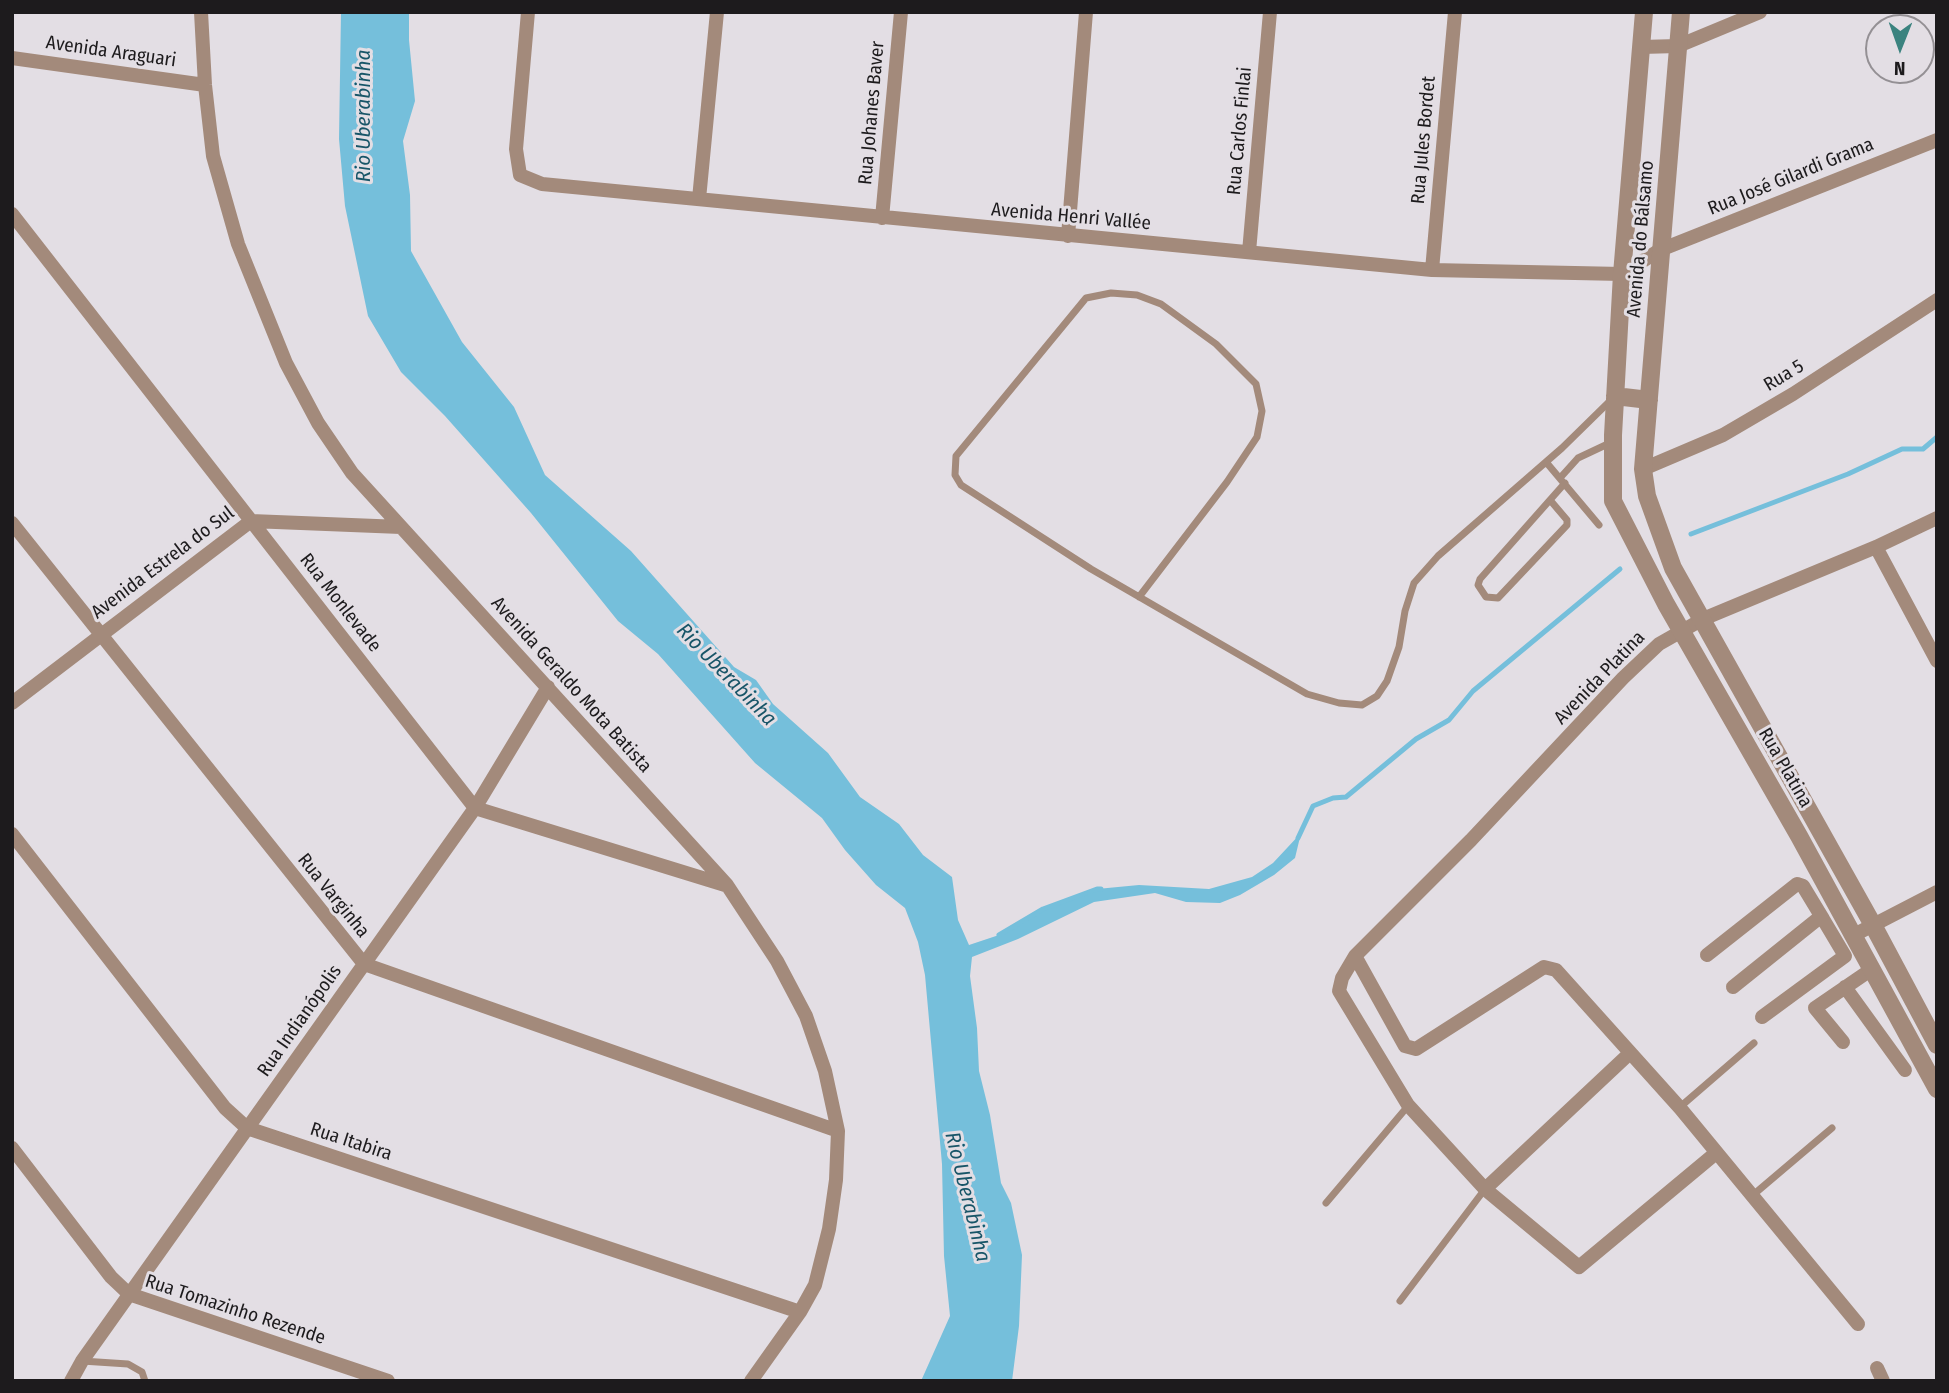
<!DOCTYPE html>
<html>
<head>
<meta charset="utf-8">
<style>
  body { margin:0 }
  #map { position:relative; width:1949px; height:1393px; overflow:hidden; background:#e3dee4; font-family:"Fira Sans Condensed",sans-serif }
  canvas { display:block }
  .frame { position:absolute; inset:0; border:14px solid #1d1b1d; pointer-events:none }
  .north { position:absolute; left:1865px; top:14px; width:70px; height:70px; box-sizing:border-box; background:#e3dee4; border:2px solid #949094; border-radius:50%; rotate:181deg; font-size:19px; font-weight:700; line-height:28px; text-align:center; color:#1d1b1d }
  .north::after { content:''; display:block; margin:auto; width:24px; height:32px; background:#3b837f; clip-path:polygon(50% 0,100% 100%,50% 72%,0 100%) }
</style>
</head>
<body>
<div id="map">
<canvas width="1949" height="1393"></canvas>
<div class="frame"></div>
<div class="north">N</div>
</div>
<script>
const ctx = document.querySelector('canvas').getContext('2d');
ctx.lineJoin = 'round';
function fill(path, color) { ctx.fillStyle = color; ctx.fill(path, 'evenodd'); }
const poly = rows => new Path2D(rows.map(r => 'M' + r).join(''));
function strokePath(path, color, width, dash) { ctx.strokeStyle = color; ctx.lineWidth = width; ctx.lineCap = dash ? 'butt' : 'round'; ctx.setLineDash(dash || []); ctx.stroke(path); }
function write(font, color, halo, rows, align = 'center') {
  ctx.font = font + ' "Fira Sans Condensed",sans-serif'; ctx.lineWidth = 6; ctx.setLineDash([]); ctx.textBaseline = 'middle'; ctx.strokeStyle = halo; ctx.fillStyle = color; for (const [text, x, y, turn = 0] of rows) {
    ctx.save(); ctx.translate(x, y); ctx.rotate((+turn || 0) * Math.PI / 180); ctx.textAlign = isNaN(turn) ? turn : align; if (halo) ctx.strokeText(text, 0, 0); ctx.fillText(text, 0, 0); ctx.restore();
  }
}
fill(poly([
  [341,12,409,12,409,40,415,101,403,141,410,195,411,251,462,342,514,407,545,475,631,551,734,667,756,680,773,704,828,753,860,797,899,824,923,855,952,877,958,920,969,945,1002,934,1043,909,1097,889,1139,885,1209,889,1252,877,1273,863,1301,833,1295,858,1274,875,1240,895,1220,903,1186,902,1155,893,1094,902,1018,939,972,957,970,976,977,1028,979,1071,990,1115,1001,1183,1011,1203,1022,1255,1019,1326,1012,1381,921,1381,950,1316,944,1256,942,1164,925,975,918,942,905,908,876,885,845,850,822,818,755,763,658,654,618,621,531,513,445,416,401,372,368,316,345,206,339,139]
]), '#75bfdb');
strokePath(poly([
  [1691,534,1848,474,1902,449,1923,449,1937,437],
  [1298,838,1313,806,1333,798,1346,797,1416,739,1449,720,1473,691,1620,569],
  [999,935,1043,909,1097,889,1101,889]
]), '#75bfdb', 5);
strokePath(poly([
  [1546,462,1599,525],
  [1560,478,1578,458,1612,442],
  [1550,500,1567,520,1567,525,1498,598,1486,597,1478,585,1480,579,1565,483],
  [1139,597,1227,482,1257,437,1262,411,1256,384,1216,344,1161,304,1137,295,1111,293,1086,298,956,456,955,475,961,485,1091,569,1307,694,1339,703,1362,705,1377,696,1387,681,1399,647,1405,611,1414,583,1438,556,1562,448,1611,400],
  [1680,1107,1754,1043],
  [1753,1195,1832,1128],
  [1326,1203,1408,1106],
  [1400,1301,1485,1189],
  [82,1361,128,1364,142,1372,145,1381]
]), '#a38a7b', 7);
strokePath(poly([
  [201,12,205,85,213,156,238,244,286,363,318,423,352,473,727,885,777,961,806,1016,825,1071,838,1131,836,1180,829,1229,815,1285,800,1312,751,1381],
  [528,12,516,149,520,175,542,184,1432,270,1622,274,1660,250,1937,140],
  [1641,47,1678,46,1760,12],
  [12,58,205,85],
  [699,199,717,12],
  [12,214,475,808,725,885],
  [882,218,901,12],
  [1068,236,1086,12],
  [1249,252,1270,12],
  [1432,270,1455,12],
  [1643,469,1723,435,1793,394,1937,300],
  [12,523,364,964,838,1131],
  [1876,547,1937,661],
  [12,703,251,521,401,527],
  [12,834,225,1108,247,1128,800,1312],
  [1854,935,1937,892],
  [1707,955,1797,884,1803,886,1823,919],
  [1355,956,1405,1046,1416,1049,1544,967,1556,970,1680,1108,1858,1324],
  [1733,987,1819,918,1823,919,1845,956,1762,1017],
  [1845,987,1905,1070],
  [1843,1042,1815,1008,1872,969],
  [12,1148,111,1277,129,1294,388,1381],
  [1716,1153,1579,1267,1485,1189,1408,1105,1339,991,1342,978,1355,956,1471,840,1623,678,1659,644,1703,619,1876,547,1937,518],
  [1485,1189,1630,1053],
  [1877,1368,1883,1381],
  [71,1381,82,1361,475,808,548,687]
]), '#a38a7b', 14);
strokePath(poly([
  [1644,12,1622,274,1613,435,1613,501,1666,604,1799,836,1937,1089],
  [1681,12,1643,469,1647,496,1673,568,1873,925,1937,1045],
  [1615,396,1649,400]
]), '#a38a7b', 18);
write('19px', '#1d1b1d', '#e3dee4', [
  ["Avenida Araguari",111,52,8],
  ["Rua Johanes Baver",872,113,-85],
  ["Rua Carlos Finlai",1240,131,-85],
  ["Rua Jules Bordet",1424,140,-85],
  ["Rua José Gilardi Grama",1791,177,-22],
  ["Avenida Henri Vallée",1071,217,5],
  ["Avenida do Bálsamo",1641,239,-85],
  ["Rua 5",1784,376,-31],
  ["Avenida Estrela do Sul",163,563,-37],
  ["Rua Monlevade",340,603,52],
  ["Avenida Platina",1600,678,-46],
  ["Avenida Geraldo Mota Batista",571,685,48],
  ["Rua Platina",1785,768,60],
  ["Rua Varginha",333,896,51],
  ["Rua Indianópolis",300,1021,-55],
  ["Rua Itabira",351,1142,18],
  ["Rua Tomazinho Rezende",235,1310,18]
]);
write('italic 21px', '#185568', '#e3dee4', [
  ["Rio Uberabinha",364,116,-90],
  ["Rio Uberabinha",726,675,46],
  ["Rio Uberabinha",967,1197,76]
]);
</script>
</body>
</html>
